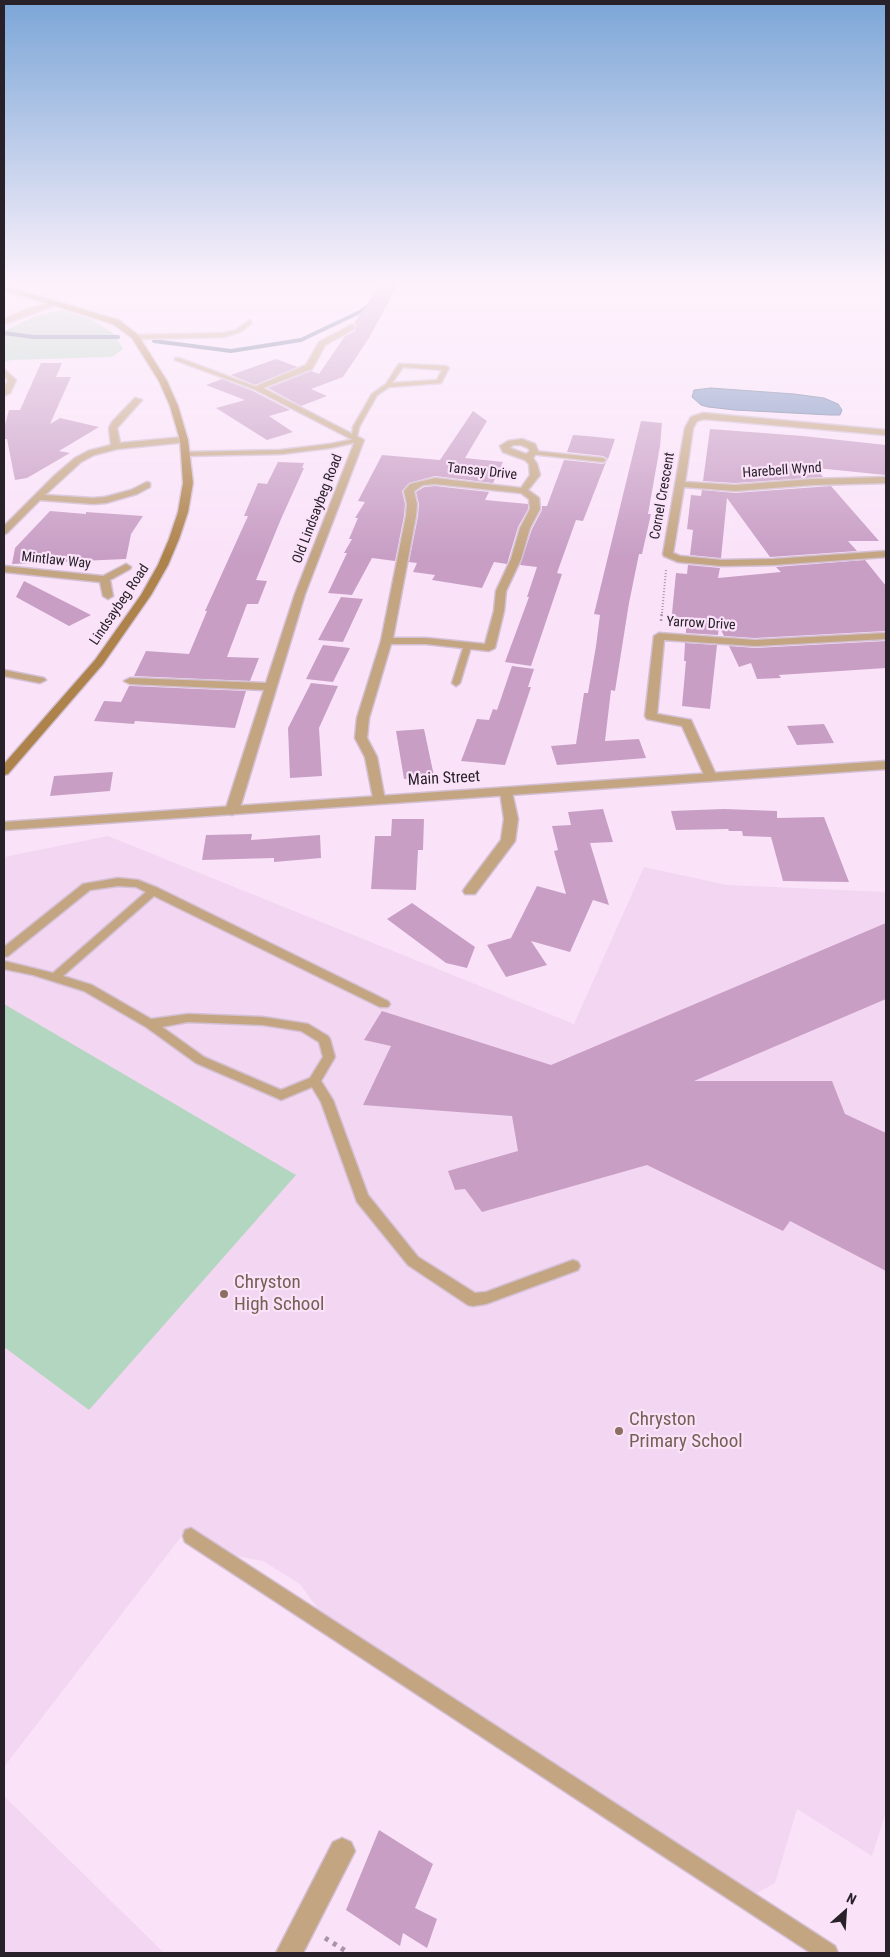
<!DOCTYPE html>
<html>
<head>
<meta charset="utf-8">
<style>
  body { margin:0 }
  #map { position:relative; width:890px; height:1957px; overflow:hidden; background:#fae3f9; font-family:"Roboto Condensed",sans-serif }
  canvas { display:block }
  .frame { position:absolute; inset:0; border:5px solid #292129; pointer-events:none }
  .north { position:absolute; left:820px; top:1887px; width:50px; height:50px; -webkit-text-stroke:4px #fae3f9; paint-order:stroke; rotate:26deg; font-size:14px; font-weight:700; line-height:20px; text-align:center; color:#292129 }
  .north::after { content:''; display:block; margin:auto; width:18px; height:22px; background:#292129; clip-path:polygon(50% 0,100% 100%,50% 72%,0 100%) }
</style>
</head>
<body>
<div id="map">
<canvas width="890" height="1957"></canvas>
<div class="frame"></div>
<div class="north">N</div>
</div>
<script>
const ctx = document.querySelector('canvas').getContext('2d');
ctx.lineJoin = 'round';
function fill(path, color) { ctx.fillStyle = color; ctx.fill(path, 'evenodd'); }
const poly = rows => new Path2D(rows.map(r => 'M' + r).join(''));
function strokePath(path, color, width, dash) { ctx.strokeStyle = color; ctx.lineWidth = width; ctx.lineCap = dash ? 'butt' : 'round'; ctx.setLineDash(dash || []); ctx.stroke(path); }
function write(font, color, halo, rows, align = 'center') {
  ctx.font = font + ' "Roboto Condensed",sans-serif'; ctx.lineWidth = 4.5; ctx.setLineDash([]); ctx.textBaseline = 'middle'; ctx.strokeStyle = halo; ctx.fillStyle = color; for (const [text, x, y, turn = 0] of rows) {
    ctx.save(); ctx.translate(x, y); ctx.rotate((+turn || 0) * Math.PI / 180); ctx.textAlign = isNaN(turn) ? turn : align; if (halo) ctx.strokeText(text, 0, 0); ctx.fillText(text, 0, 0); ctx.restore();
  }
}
fill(poly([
  [108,836,574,1024,644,867,727,885,886,892,886,1812,872,1856,797,1809,775,1883,752,1896,331,1627,300,1584,263,1561,213,1552,184,1533,4,1767,4,857],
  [4,1796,164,1953,4,1953]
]), '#f3d6f1');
fill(poly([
  [61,310,92,320,114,334,123,349,112,357,11,360,4,362,4,331,36,316],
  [4,1004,296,1175,89,1410,4,1347]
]), '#b3d6c1');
const water = poly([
  [711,388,794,394,824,398,838,404,842,410,840,415,830,415,735,410,708,407,701,405,692,397,694,390,711,388]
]);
fill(water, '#7891bd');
strokePath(water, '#606f91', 1);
strokePath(poly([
  [4,333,33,337,118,337],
  [154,341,231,351,301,340,362,311,369,305]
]), '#606f91', 4);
fill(poly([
  [382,282,390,282,397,286,369,338,343,377,311,389,327,396,301,406,268,388,311,371,319,374,345,336,355,331,356,325,354,323],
  [276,359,298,367,255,385,231,375],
  [41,363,62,363,56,377,71,377,50,424,60,418,99,427,59,451,70,453,27,478,15,480,7,439,4,439,4,428,9,410,20,410],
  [222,379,253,391,290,410,269,416,293,432,267,440,216,408,245,400,206,385],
  [473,411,487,421,465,458,503,462,493,483,435,476,409,483,402,491,405,504,404,516,395,561,372,558,352,595,328,593,347,553,344,553,352,539,349,539,358,518,355,518,365,502,358,501,382,455,440,460],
  [641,421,662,423,660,446,648,514,651,514,642,554,639,554,629,603,615,691,611,690,605,741,639,739,646,758,557,765,551,746,576,744,584,693,588,693,596,646,600,615,594,614],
  [710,429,803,436,886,445,886,475,816,468,823,477,735,483,703,481],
  [573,435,587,436,615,439,608,459,603,456,567,452],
  [564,460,603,464,606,462,583,521,576,520,557,573,562,574,531,666,505,662,529,597,527,597,537,567,520,565,532,529,542,510,542,506,547,506],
  [278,462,304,463,302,468,304,468,281,519,256,580,267,581,258,604,247,604,227,657,259,658,250,681,134,676,146,651,189,654,207,611,205,611,248,516,244,516,258,483,267,484],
  [435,486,489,492,485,500,528,504,528,509,518,527,507,564,494,562,482,588,432,580,435,575,413,572,417,563,409,562,418,516,419,504,416,492,424,487],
  [831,486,879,541,848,541,857,551,770,557,727,498,721,558,690,555,693,530,687,529,691,495,701,496,702,490,735,493],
  [50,511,86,514,86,512,143,516,131,534,126,559,12,564,15,548],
  [865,560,886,586,886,631,755,638,724,636,719,626,718,635,686,633,686,624,671,623,676,573,687,574,688,565,720,568,718,578,781,572,776,567],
  [24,581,91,615,69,626,16,597],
  [341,597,363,599,343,642,318,640],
  [886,641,886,668,779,675,781,678,757,679,751,663,739,667,729,646,755,648],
  [685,643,717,645,710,709,682,706,686,661,684,661],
  [323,645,350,648,333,682,306,679],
  [512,666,534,669,528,687,531,687,505,765,461,761,477,719,489,720,493,709,497,710],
  [311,683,338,686,319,728,322,776,290,778,288,728],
  [129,686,130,686,246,691,235,728,135,721,134,724,94,721,104,701,121,702],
  [824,724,834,743,797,745,787,726],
  [424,729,434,776,404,779,396,731],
  [113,772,110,791,50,796,54,776],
  [603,809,613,842,590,843,609,905,593,900,570,952,531,941,547,965,506,977,487,945,511,938,537,886,566,894,554,851,558,850,552,826,571,825,568,812],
  [724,809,777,811,777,818,824,817,849,882,783,881,771,837,743,836,742,831,729,831,728,829,676,830,671,811],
  [392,819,424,819,423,850,418,850,416,890,371,889,375,836,391,836],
  [252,834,251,840,320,835,321,858,274,862,274,858,202,860,206,835],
  [412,903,475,947,467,968,446,963,387,919],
  [886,923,886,999,694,1081,832,1081,845,1114,886,1133,886,1271,790,1221,783,1231,647,1165,482,1212,465,1189,455,1190,448,1171,518,1151,512,1116,363,1105,391,1046,364,1040,382,1011,551,1065],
  [379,1830,433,1864,415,1908,437,1919,427,1948,403,1933,400,1946,346,1910]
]), '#c89ec5');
const service = poly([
  [250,320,252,323,240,332,224,337,135,339,132,337,135,335,224,333,236,330,250,320],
  [175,358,179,358,259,388,254,389,175,360,175,358],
  [399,364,446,366,449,368,441,383,389,387,377,395,359,427,357,437,352,438,353,427,372,394,386,384,399,364],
  [403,367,442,370,437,380,392,383,403,367],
  [360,438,363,440,362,441,330,448,281,454,185,456,182,454,185,452,281,450,330,444,360,438],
  [533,451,603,458,606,460,603,462,531,454,530,453,533,451],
  [464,645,467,645,471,647,460,683,456,686,452,683,464,645],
  [118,878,138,880,158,888,388,1001,390,1004,388,1007,380,1007,154,896,63,976,92,985,151,1019,188,1014,263,1017,308,1024,328,1036,330,1039,335,1057,321,1081,333,1100,368,1195,418,1257,475,1293,486,1292,573,1260,578,1262,580,1266,578,1270,486,1304,473,1306,468,1305,408,1265,357,1202,321,1102,312,1087,281,1100,277,1098,196,1063,146,1027,84,991,33,975,4,969,4,961,53,973,146,892,136,887,118,886,90,890,8,956,4,957,4,947,83,884,118,878],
  [188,1022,263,1025,301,1031,319,1042,323,1057,310,1078,281,1090,204,1057,162,1027,188,1022],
  [191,1528,835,1946,838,1953,811,1953,185,1542,183,1536,185,1530,191,1528]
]);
const minor = poly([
  [57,301,59,302,59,304,4,324,4,319,27,309,57,301],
  [351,325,354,325,354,329,325,345,312,369,263,388,364,440,305,594,239,811,232,815,225,811,264,690,130,684,124,681,130,678,266,683,295,594,355,441,252,388,306,365,319,342,351,325],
  [4,369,16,380,10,393,4,396,4,389,8,380,4,375,4,369],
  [135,398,142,400,117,428,120,443,184,437,188,440,187,442,117,449,94,455,81,462,45,495,93,498,105,497,131,490,147,482,150,483,150,487,137,494,106,503,93,504,40,500,7,533,4,534,4,526,54,476,75,458,88,451,111,445,109,428,112,422,135,398],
  [703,413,886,430,886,435,704,419,697,421,693,428,685,482,735,485,812,479,886,477,886,483,812,485,735,491,684,487,673,553,680,556,722,560,773,559,886,551,886,557,773,565,722,566,678,562,664,556,663,554,685,428,691,417,703,413],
  [522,439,535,444,538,451,533,458,537,464,540,475,528,490,539,498,540,509,530,528,521,559,506,591,504,611,495,648,489,651,426,644,391,644,369,718,367,738,377,757,385,800,384,803,374,803,365,757,355,738,357,718,381,641,406,516,407,504,404,491,410,484,435,478,521,488,530,475,529,464,525,460,503,452,500,446,508,441,522,439],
  [513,445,521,445,528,448,530,451,526,454,510,448,513,445],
  [435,484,521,493,529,499,530,509,520,528,511,559,496,591,494,611,485,644,426,638,393,638,416,516,417,504,414,491,423,485,435,484],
  [126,564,131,567,130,569,110,580,113,596,108,599,103,596,100,582,4,572,4,566,103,576,126,564],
  [659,633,755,640,886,633,886,639,755,646,664,640,657,714,691,720,717,777,711,781,705,777,682,726,647,719,645,716,654,636,659,633],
  [4,670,44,678,46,680,40,683,4,676,4,670],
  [506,788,512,792,518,819,515,841,475,894,465,894,463,891,465,888,501,840,504,819,500,792,506,788],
  [342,1838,351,1842,355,1851,303,1953,276,1953,333,1842,342,1838]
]);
const tertiary = poly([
  [886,761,886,769,4,830,4,822,886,761]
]);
const secondary = poly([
  [4,286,119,320,138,335,167,381,178,406,188,440,193,483,188,512,179,539,168,565,151,595,103,664,8,774,4,775,4,764,95,660,141,595,158,565,169,539,178,512,183,483,180,440,170,406,159,381,132,338,113,324,4,290,4,286]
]);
strokePath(service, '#d4c0d4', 3);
strokePath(minor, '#d4c0d4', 3);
strokePath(tertiary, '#d4c0d4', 3);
strokePath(secondary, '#d4c0d4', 3);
strokePath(poly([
  [662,613,666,570]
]), '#a695a6', 2, [1, 2]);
strokePath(poly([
  [661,621,662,611]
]), '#a695a6', 2.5, [2, 3]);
strokePath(poly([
  [325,1938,349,1953]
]), '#a695a6', 5, [4, 5.5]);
fill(service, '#c3a582');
fill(minor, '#c3a582');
fill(tertiary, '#c3a582');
fill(secondary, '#ae824b');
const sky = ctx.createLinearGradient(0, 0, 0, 556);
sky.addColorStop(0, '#7ba6d7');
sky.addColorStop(0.51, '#fdf2fc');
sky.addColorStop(1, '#fdf2fc00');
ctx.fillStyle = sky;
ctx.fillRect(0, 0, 890, 556);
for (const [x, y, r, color] of [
  [224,1294,5,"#8d6e63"],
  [619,1431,5,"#8d6e63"]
]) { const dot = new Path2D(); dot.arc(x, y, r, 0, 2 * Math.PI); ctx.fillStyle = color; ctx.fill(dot); strokePath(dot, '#fae3f9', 2); }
write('14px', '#292129', '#fae3f9', [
  ["Harebell Wynd",782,471,-4],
  ["Tansay Drive",482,472,6],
  ["Cornel Crescent",663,496,-80],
  ["Old Lindsaybeg Road",318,509,-69],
  ["Mintlaw Way",56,561,6],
  ["Lindsaybeg Road",120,605,-56],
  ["Yarrow Drive",701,624,3]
]);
write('16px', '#292129', '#fae3f9', [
  ["Main Street",444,779,-3]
]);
write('19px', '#785e54', '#fae3f9', [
  ["Chryston",234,1283],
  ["High School",234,1305],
  ["Chryston",629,1420],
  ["Primary School",629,1442]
], 'left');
</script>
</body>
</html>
